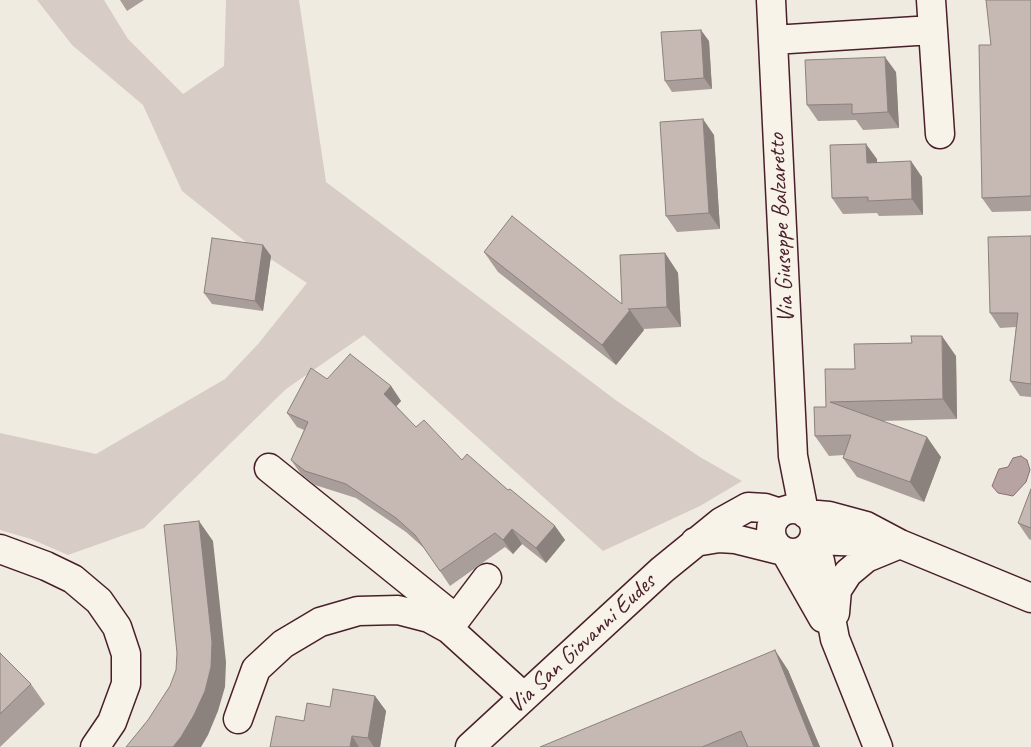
<!DOCTYPE html>
<html>
<head>
<meta charset="utf-8">
<style>
  body { margin:0 }
  canvas { display:block; background:#f0ebe0 }
</style>
</head>
<body>
<canvas width="1031" height="747"></canvas>
<script>
const ctx = document.querySelector('canvas').getContext('2d');
ctx.lineJoin = 'round';
function fill(path, color) { ctx.fillStyle = color; ctx.fill(path, 'evenodd'); }
const poly = rows => new Path2D(rows.map(r => 'M' + r).join(''));
function strokePath(path, color, width, dash) { ctx.strokeStyle = color; ctx.lineWidth = width; ctx.lineCap = dash ? 'butt' : 'round'; ctx.setLineDash(dash || []); ctx.stroke(path); }
function write(font, color, halo, rows, align = 'center') {
  ctx.font = font + ' Caveat,sans-serif'; ctx.lineWidth = 4; ctx.setLineDash([]); ctx.textBaseline = 'middle'; ctx.strokeStyle = halo; ctx.fillStyle = color; for (const [text, x, y, turn = 0] of rows) {
    ctx.save(); ctx.translate(x, y); ctx.rotate((+turn || 0) * Math.PI / 180); ctx.textAlign = isNaN(turn) ? turn : align; if (halo) ctx.strokeText(text, 0, 0); ctx.fillText(text, 0, 0); ctx.restore();
  }
}
fill(poly([
  [37,0,104,0,128,39,183,94,224,66,226,0,299,0,326,182,617,401,700,457,742,481,700,506,603,551,364,335,286,389,144,528,68,555,31,539,0,530,0,433,96,454,225,379,258,344,307,283,251,246,182,191,143,105,72,45]
]), '#d8cdc6');
const water = poly([
  [1021,456,1027,460,1030,470,1026,482,1013,496,998,493,992,486,999,469,1008,467,1013,458,1021,456]
]);
fill(water, '#b7a4a2');
strokePath(water, '#8b6f72', 1);
const minor = poly([
  [771,0,793,456,804,512],
  [931,0,940,134],
  [773,40,932,30],
  [269,468,456,619,453,624],
  '771 531a22 22 0 1 1 44 0a22 22 0 1 1-44 0Z',
  [806,514,829,516,866,526,900,544,1031,598],
  [814,540,891,543],
  [695,542,719,538,735,539,783,551],
  [812,543,820,561,835,639,878,747],
  [0,549,46,566,73,579,99,601,117,627,126,654,126,684,112,722,95,747],
  [786,553,823,618],
  [835,613,837,590,848,573,866,558,900,544],
  [456,619,487,578],
  [238,719,256,669,283,644,320,622,358,611,398,610,429,618,449,629,524,697],
  [470,747,662,570,721,522,748,507,765,508,780,513]
]);
strokePath(minor, '#4a1f2b', 31);
strokePath(minor, '#f7f3e8', 28);
fill(poly([
  [120,0,144,0,127,11],
  [1031,0,1031,211,992,212,982,198],
  [709,41,712,89,672,92,665,81],
  [896,72,899,128,863,130,856,120,818,121,807,105],
  [714,135,720,229,677,232,666,216],
  [877,159,877,162,922,177,923,215,879,216,877,213,843,214,832,198],
  [1031,236,1031,397,1020,396,1010,381,1016,327,1000,328,990,313],
  [263,245,271,256,263,311,212,304,204,293],
  [484,252,622,304,665,253,678,273,681,327,643,329,644,330,616,365,498,272],
  [956,356,957,419,882,421,941,457,924,502,857,477,843,458,844,455,829,456,815,436,826,407,855,369],
  [327,379,391,386,401,401,396,406,416,427,462,460,508,490,555,526,565,540,546,563,522,544,513,554,505,547,450,586,425,549,406,532,356,498,315,485,301,474,291,460,304,430,297,427,287,413],
  [1031,489,1031,540,1029,539,1018,523],
  [0,653,31,684,45,704,0,747],
  [788,670,820,747,540,747],
  [375,696,386,711,380,747,270,747,304,721,330,707]
]), '#aa9e9a');
fill(poly([
  [701,30,709,41,712,89,704,78],
  [885,57,896,72,899,128,888,112],
  [703,119,714,135,720,229,709,213],
  [866,144,877,159,878,178,867,163],
  [911,161,922,177,923,215,912,199],
  [263,245,271,256,263,311,255,301],
  [665,253,678,273,681,327,667,307],
  [630,310,644,330,616,365,602,345],
  [942,336,956,356,957,419,943,399],
  [391,386,401,401,394,409,384,394],
  [927,437,941,457,924,502,910,482],
  [199,521,213,541,226,662,225,687,218,711,208,735,201,747,173,747],
  [555,526,565,540,546,563,536,548],
  [512,529,522,544,513,554,503,540],
  [775,650,788,670,820,747,814,747],
  [375,696,386,711,380,747,374,747,368,738],
  [352,736,359,747,350,747]
]), '#8b817d');
const building = poly([
  [986,0,1031,0,1031,196,982,198,979,45,991,45,986,0],
  [701,30,704,78,665,81,661,32,701,30],
  [885,57,888,112,852,114,852,104,807,105,805,60,885,57],
  [703,119,709,213,666,216,660,122,703,119],
  [866,144,867,163,911,161,912,199,868,201,868,197,832,198,830,145,866,144],
  [512,216,622,304,620,255,665,253,667,307,628,309,630,310,602,345,484,252,512,216],
  [1031,236,1031,384,1010,381,1018,313,990,313,988,237,1031,236],
  [212,238,263,245,255,301,204,293,212,238],
  [911,336,942,336,943,399,830,402,927,437,910,482,843,458,851,435,815,436,814,407,826,407,825,369,855,369,854,344,912,343,911,336],
  [350,354,391,386,384,394,416,427,424,420,462,460,467,454,508,490,510,489,555,526,536,548,512,529,503,540,495,533,440,571,415,535,396,518,346,484,305,471,291,460,308,422,287,413,311,368,327,379,350,354],
  [1031,489,1031,528,1018,523,1031,489],
  [199,521,212,642,211,667,205,691,194,715,181,737,173,747,126,747,148,720,170,686,176,670,177,653,164,525,199,521],
  [775,650,814,747,748,747,741,731,702,747,540,747,775,650],
  [0,653,31,684,0,714,0,653],
  [333,689,375,696,368,738,352,736,350,747,270,747,276,716,304,721,307,703,330,707,333,689]
]);
fill(building, '#c6b8b3');
strokePath(building, '#8b817d', 1);
write('24px', '#4a1f2b', '#f7f3e8', [
  ["Via Giuseppe Balzaretto",782,228,-93],
  ["Via San Giovanni Eudes",582,644,-43]
]);
</script>
</body>
</html>
